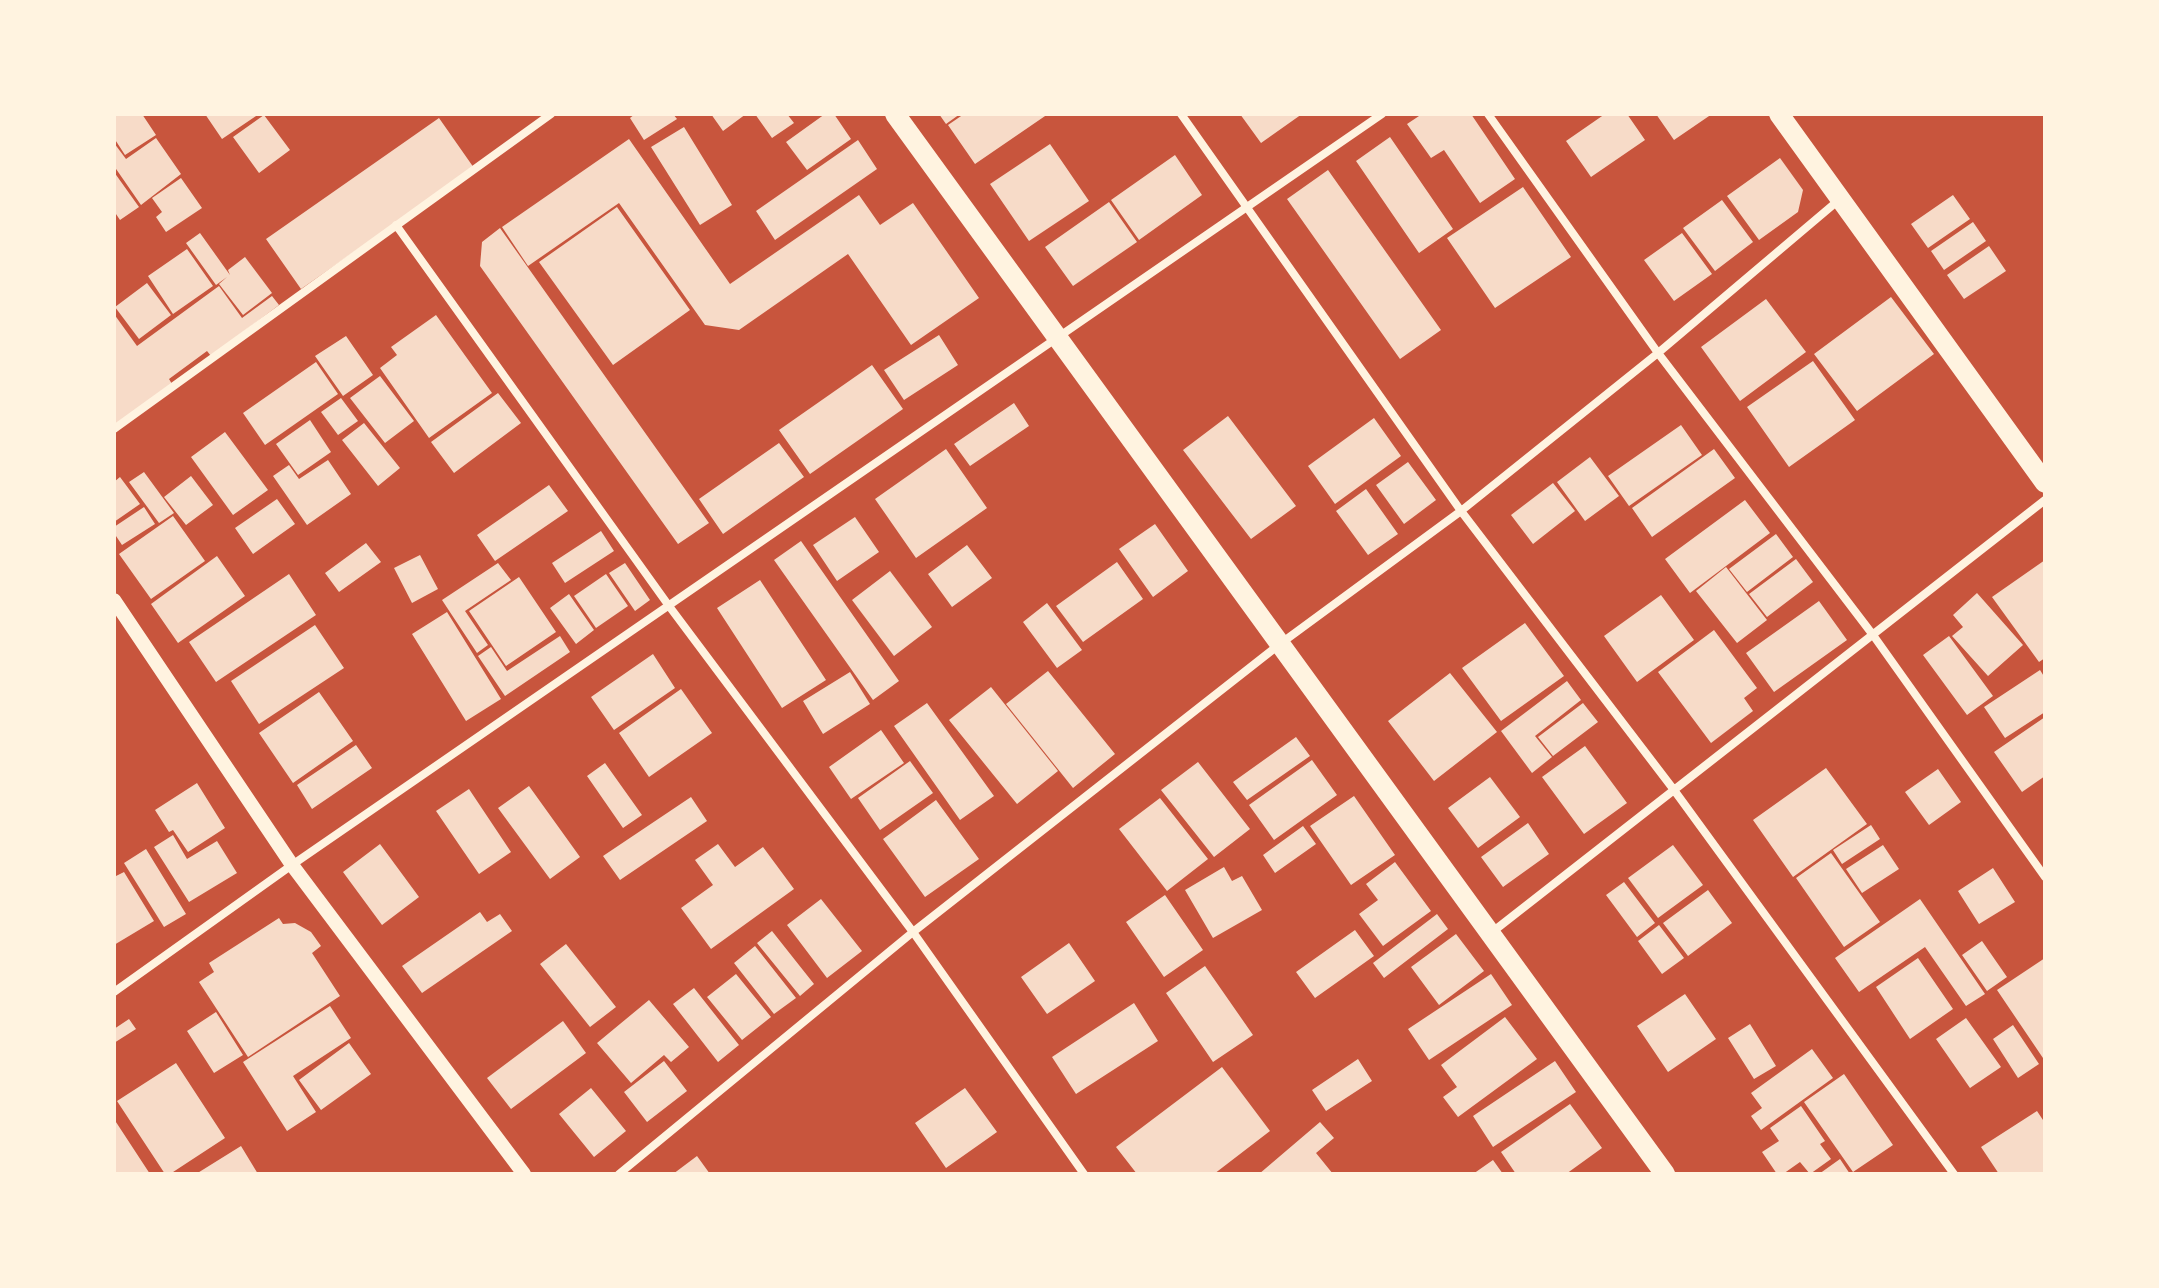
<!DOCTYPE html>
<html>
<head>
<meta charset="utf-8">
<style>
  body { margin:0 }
  #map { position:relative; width:2159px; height:1288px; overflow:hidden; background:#c8553d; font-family:Montserrat,sans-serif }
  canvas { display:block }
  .frame { position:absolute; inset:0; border:116px solid #fff3e0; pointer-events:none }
</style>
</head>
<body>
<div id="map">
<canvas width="2159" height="1288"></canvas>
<div class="frame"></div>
</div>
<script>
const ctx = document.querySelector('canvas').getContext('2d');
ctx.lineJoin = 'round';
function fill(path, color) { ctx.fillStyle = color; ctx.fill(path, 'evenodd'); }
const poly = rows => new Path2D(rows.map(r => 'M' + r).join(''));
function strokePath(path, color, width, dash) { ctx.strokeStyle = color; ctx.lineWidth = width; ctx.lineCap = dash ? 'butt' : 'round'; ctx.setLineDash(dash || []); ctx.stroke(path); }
fill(poly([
  [117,114,142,114,156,135,125,155,114,138,114,116],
  [205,114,259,114,222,139],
  [635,114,673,114,677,119,644,140,630,118],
  [711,114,746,114,723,131],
  [755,114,787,114,794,123,772,138],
  [825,114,834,114,851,139,807,170,786,142],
  [939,114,960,114,946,124],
  [964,114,1048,114,975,164,948,125],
  [1240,114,1302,114,1261,143],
  [1422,114,1471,114,1515,179,1480,203,1444,150,1431,158,1407,124],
  [1605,114,1627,114,1645,140,1591,177,1566,141],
  [1656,114,1712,114,1674,140],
  [264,115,290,150,259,173,233,137],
  [439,118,474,168,301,289,266,239],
  [684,127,732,205,700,225,651,147],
  [1390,137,1453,229,1419,253,1356,161],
  [156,138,181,174,141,205,114,166,114,143,126,159],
  [629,139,730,284,859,195,880,225,913,203,979,298,911,345,848,254,739,330,705,325,619,203,528,266,502,227],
  [858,140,877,169,775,240,756,211],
  [1050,144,1089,201,1029,241,990,184],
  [1175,155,1202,195,1139,240,1111,200],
  [1780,158,1803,190,1798,212,1759,240,1727,196],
  [1328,170,1441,330,1400,359,1287,199],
  [114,172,139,207,120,220,114,211],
  [181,178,202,208,166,232,156,217,162,212,152,198],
  [1523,187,1571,257,1495,308,1447,238],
  [1953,195,1970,219,1928,248,1911,224],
  [1722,200,1753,242,1715,271,1683,228],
  [1109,202,1137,242,1073,286,1045,247],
  [617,207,690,310,613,365,539,262],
  [1973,222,1986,241,1944,270,1931,251],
  [500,228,709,523,678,544,480,266,482,242],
  [200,233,230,275,228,270,245,257,272,293,243,315,219,284,227,277,216,285,186,243],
  [1682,233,1712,274,1674,301,1644,260],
  [1989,246,2006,271,1964,299,1947,275],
  [187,249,213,286,173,314,148,276],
  [147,283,171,315,139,339,115,307],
  [219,286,242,318,272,296,279,305,211,356,207,351,169,379,172,384,114,426,114,314,137,346],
  [1891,297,1934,354,1857,411,1814,354],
  [1766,299,1806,352,1740,401,1701,347],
  [436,315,492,393,429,438,380,368,397,355,391,347],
  [939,335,958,365,904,400,884,370],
  [346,336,373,375,343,396,315,356],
  [1813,361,1855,420,1789,467,1747,407],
  [316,362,338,394,265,445,243,413],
  [872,365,903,409,810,474,779,430],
  [380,376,414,421,385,443,350,398],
  [498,393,521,423,454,473,431,442],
  [341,398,358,421,338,435,321,412],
  [1014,403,1029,426,970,466,954,444],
  [1228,416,1296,506,1251,539,1183,450],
  [1374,418,1401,456,1335,504,1308,466],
  [310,420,331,452,298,475,276,444],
  [364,423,400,468,378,486,342,440],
  [1681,425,1702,455,1629,506,1608,476],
  [225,432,268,490,233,515,191,457],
  [779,443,804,477,723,534,699,499],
  [946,449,987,508,916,558,875,499],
  [1714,449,1735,478,1652,537,1632,508],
  [1590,457,1619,496,1585,521,1557,482],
  [328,460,351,494,307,525,273,476,289,465,299,479],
  [1408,462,1436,500,1404,524,1376,485],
  [144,472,174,513,159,523,129,482],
  [191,476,213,505,186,525,164,497],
  [120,477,140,504,114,522,114,482],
  [1553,483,1575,511,1533,544,1511,515],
  [549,485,568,511,495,561,477,535],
  [1366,489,1398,534,1368,555,1336,511],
  [277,499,295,524,253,554,235,528],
  [1745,500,1770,533,1690,593,1665,559],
  [144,507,155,524,122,545,114,533,114,527],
  [173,516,205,561,151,599,119,554],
  [855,517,879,552,837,581,813,545],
  [1155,524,1188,571,1153,597,1119,549],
  [601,531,614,551,565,583,552,563],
  [1776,534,1793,557,1747,592,1729,569],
  [801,541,899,681,873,700,774,560],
  [366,543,381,562,339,592,325,573],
  [967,545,992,578,952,607,928,574],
  [420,555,438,589,412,603,394,568],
  [217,556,245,596,178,643,151,604],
  [1796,559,1813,582,1767,617,1749,594],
  [2045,560,2045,658,2039,662,1992,597],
  [1117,562,1143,599,1083,642,1056,606],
  [498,563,511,580,465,611,488,645,477,653,442,600],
  [625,563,650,600,635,611,609,573],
  [1726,567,1767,620,1737,643,1696,591],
  [890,571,932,627,894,656,852,600],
  [289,574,316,615,216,682,189,642],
  [606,574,628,606,596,628,574,596],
  [519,577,556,632,506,666,469,611],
  [760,580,826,680,782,708,717,608],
  [1977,593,2023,645,1988,676,1952,636,1963,627,1953,615],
  [569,594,594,630,576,644,550,608],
  [1661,595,1694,640,1637,682,1604,636],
  [1819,601,1847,640,1774,692,1746,653],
  [1047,603,1082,650,1057,668,1023,622],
  [447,612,501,699,466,721,412,634],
  [1525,623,1564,676,1501,721,1462,668],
  [315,625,344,668,259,724,231,681],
  [1714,630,1757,688,1744,698,1753,711,1711,743,1658,672],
  [560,636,570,652,505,696,478,656,491,647,507,671],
  [1949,636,1993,696,1967,715,1923,655],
  [653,654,675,688,614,730,591,697],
  [2040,670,2045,678,2045,712,2005,738,1984,707],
  [1048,671,1115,754,1073,788,1006,704],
  [850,672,870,704,823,734,803,701],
  [1450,673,1497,732,1434,781,1388,721],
  [1567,681,1581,700,1535,736,1552,757,1532,773,1501,731],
  [991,687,1058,771,1017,804,949,720],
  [681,689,712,733,649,777,619,733],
  [319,692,353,741,293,783,259,733],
  [927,703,994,796,960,820,894,726],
  [1583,703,1598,722,1553,756,1538,737],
  [2045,717,2045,776,2022,792,1994,752],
  [881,730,904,763,851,799,829,767],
  [1296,737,1310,756,1247,800,1233,782],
  [356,745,372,768,312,809,297,785],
  [1585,746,1627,803,1584,834,1542,777],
  [1312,760,1337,795,1274,840,1249,805],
  [910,761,933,793,880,830,858,798],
  [1198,762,1250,829,1214,857,1161,790],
  [605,763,642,815,623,828,587,776],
  [1826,768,1867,824,1793,877,1753,820],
  [1938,769,1961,802,1929,825,1905,792],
  [1490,777,1520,817,1478,848,1448,808],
  [197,783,225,828,188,852,173,830,169,832,155,810],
  [529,786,580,857,550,879,498,808],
  [469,789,511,852,479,874,436,811],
  [1354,796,1395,855,1351,885,1310,826],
  [691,797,707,821,620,880,603,856],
  [1160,798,1208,859,1167,891,1119,829],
  [936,800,979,859,925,897,883,839],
  [1528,823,1549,854,1503,887,1481,857],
  [1871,825,1880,839,1842,864,1833,850],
  [1303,826,1316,844,1275,873,1263,855],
  [173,835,187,859,217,841,237,873,189,902,154,847],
  [380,844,419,897,382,925,343,872],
  [718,844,735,867,763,847,794,889,711,949,681,908,713,885,695,860],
  [1673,845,1703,885,1658,918,1628,878],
  [1883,845,1899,869,1862,893,1846,869],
  [146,849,186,914,164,927,124,863],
  [1831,853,1880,922,1844,947,1796,878],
  [1395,862,1431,911,1383,946,1359,914,1378,900,1366,884],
  [1224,867,1232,881,1242,876,1262,910,1213,938,1185,890],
  [1993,868,2015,902,1979,924,1958,891],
  [124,872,154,921,114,945,114,877],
  [1624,882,1655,923,1637,937,1606,895],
  [1708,890,1732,923,1688,956,1663,923],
  [1165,895,1203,950,1164,977,1126,922],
  [821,899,862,951,827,978,787,925],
  [1920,899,1985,994,1966,1006,1925,947,1859,992,1835,958],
  [480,912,487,922,500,914,512,931,422,993,402,966],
  [1437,914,1448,929,1384,978,1373,963],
  [279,918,283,924,295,923,311,932,321,946,312,953,340,996,248,1057,199,982,214,972,209,963],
  [1659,925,1684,958,1662,974,1638,941],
  [1355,930,1374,956,1315,998,1296,972],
  [772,931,814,984,800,996,757,943],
  [1456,934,1484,971,1439,1005,1411,967],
  [1982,941,2007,977,1987,991,1962,955],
  [1069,943,1095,981,1047,1014,1021,977],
  [566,944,616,1007,590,1027,540,964],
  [755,946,796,998,774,1014,734,963],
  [1918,958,1953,1009,1910,1039,1876,987],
  [2045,958,2045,1061,1997,990],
  [1205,966,1253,1035,1213,1062,1166,993],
  [736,974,771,1017,742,1040,707,997],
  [1491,974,1512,1005,1429,1060,1408,1029],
  [694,988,739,1045,718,1062,673,1004],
  [1685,994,1716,1039,1668,1072,1637,1026],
  [649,1000,689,1047,671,1062,664,1055,631,1083,597,1043],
  [1134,1003,1158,1041,1076,1094,1052,1057],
  [330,1006,351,1038,293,1076,316,1112,287,1131,243,1062],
  [216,1012,243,1055,214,1073,187,1031],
  [1505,1017,1537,1059,1458,1117,1443,1097,1457,1087,1441,1065],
  [1966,1018,2001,1067,1970,1088,1936,1039],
  [129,1019,136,1029,114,1043,114,1029],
  [563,1021,586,1053,511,1109,487,1078],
  [1750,1024,1776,1066,1754,1079,1728,1038],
  [2013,1025,2039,1064,2018,1078,1993,1039],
  [349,1043,371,1074,321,1110,299,1080],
  [1812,1049,1833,1078,1761,1130,1751,1116,1762,1108,1751,1093],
  [1358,1059,1372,1081,1326,1111,1312,1090],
  [664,1061,687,1091,647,1122,624,1092],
  [1555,1061,1576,1092,1493,1147,1473,1116],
  [176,1063,225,1138,170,1174,165,1174,117,1101],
  [1222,1067,1270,1131,1214,1174,1137,1174,1116,1147],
  [1844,1074,1893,1145,1853,1172,1804,1102],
  [591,1088,626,1131,594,1157,559,1114],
  [965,1088,997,1132,946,1168,915,1123],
  [1570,1104,1602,1148,1566,1174,1516,1174,1501,1152],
  [1801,1106,1825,1141,1820,1144,1831,1159,1810,1174,1800,1162,1783,1174,1777,1174,1762,1152,1779,1141,1770,1128],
  [2037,1111,2045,1123,2045,1174,1999,1174,1981,1147],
  [114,1119,150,1174,114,1174],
  [1320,1122,1334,1138,1316,1153,1333,1174,1259,1174],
  [241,1146,258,1174,196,1174],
  [697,1156,710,1174,673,1174],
  [1840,1159,1850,1174,1819,1174],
  [1493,1160,1503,1174,1473,1174]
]), '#f7dbc8');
strokePath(poly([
  [1181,114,1461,511,1674,790,1954,1174],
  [1488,114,1658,353,1873,635,2045,877],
  [396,225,669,606,913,932,1084,1174],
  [114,429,551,114],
  [1491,933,2045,500],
  [114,992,292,865,1382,114],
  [619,1174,913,932,1280,644,1461,511,1658,353,1840,199]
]), '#fff3e0', 8);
strokePath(poly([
  [114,600,292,865,524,1174]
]), '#fff3e0', 14);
strokePath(poly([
  [895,114,1665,1174],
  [1779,114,2045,483]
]), '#fff3e0', 20);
</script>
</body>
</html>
